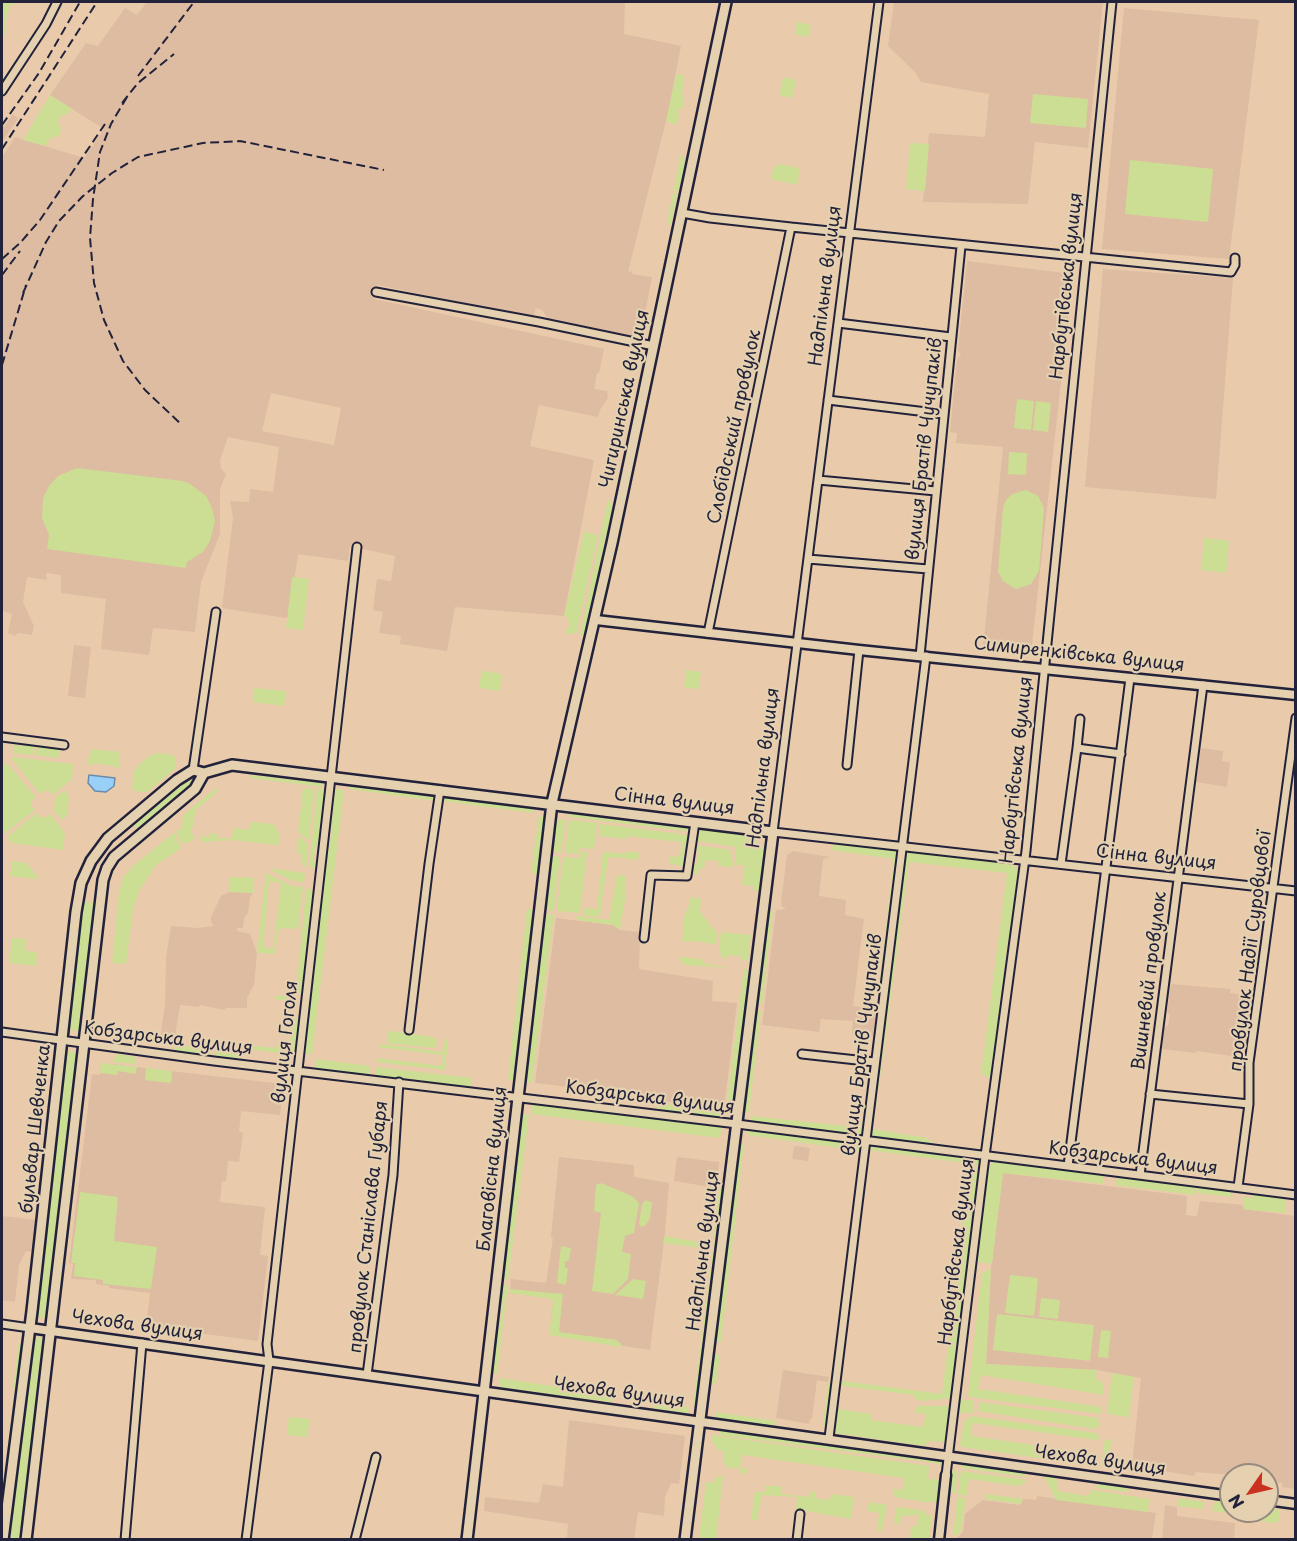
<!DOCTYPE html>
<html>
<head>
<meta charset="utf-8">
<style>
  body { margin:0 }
  #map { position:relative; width:1297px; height:1541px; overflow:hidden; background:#e9cbab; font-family:"Playpen Sans",sans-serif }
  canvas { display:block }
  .frame { position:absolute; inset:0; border:3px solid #22223b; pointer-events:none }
  .north { position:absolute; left:1219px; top:1463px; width:60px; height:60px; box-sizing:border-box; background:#e5d0af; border:2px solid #978a81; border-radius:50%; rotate:236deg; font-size:16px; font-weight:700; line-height:24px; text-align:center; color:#22223b }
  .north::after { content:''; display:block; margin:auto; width:21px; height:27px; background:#c8321e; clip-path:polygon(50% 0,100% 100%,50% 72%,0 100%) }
</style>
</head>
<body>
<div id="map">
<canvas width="1297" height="1541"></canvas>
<div class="frame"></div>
<div class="north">N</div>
</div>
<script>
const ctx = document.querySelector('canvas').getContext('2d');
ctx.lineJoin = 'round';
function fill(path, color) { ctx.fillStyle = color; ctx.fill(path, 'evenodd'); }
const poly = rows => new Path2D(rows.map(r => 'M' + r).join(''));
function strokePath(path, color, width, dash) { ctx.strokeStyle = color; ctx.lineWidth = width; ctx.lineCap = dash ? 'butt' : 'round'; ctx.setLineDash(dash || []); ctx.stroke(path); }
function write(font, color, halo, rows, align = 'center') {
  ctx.font = font + ' "Playpen Sans",sans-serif'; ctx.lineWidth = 4.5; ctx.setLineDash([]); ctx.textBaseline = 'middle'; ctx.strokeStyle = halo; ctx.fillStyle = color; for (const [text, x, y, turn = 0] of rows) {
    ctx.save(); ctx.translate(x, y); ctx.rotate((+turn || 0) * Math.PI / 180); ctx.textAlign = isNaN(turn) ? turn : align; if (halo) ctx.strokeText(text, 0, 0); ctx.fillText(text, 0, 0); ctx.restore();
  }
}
fill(poly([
  [147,2,625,2,624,34,681,46,668,113,628,272,632,271,632,274,652,277,641,334,629,336,572,325,570,322,565,324,549,320,542,310,536,308,533,317,377,285,374,299,604,349,599,373,597,373,594,389,607,391,608,398,600,410,598,417,539,405,530,446,594,460,564,616,455,607,447,651,400,644,401,636,379,633,383,612,373,610,377,579,391,581,395,556,350,546,348,561,298,554,289,617,285,618,222,608,233,518,230,501,249,502,250,489,273,492,279,447,228,437,220,460,221,469,226,474,220,489,220,534,201,582,195,632,153,628,149,655,101,649,106,599,61,593,61,575,46,573,47,580,27,577,23,602,34,626,32,635,18,633,15,636,8,633,12,614,2,611,2,157,15,137,84,158,104,129,50,95,86,43,98,46,125,8,137,15],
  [271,393,341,408,334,445,262,431],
  [894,2,1103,2,1088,148,1035,142,1028,204,923,202,929,133,985,137,989,94,921,82,915,72,888,46],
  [1124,8,1259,20,1229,259,1102,249],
  [13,114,18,119,2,142,2,129],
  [967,261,1073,274,1031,653,983,648,1003,447,956,443,957,433,950,432,957,360,961,354,958,351],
  [1103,269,1233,278,1216,499,1085,487],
  [74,645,91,647,85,698,68,696],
  [1201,748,1223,751,1222,761,1230,762,1227,787,1196,782],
  [793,851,830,857,823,859,819,896,846,900,845,915,864,919,853,1006,878,1009,874,1037,852,1033,853,1021,821,1019,819,1032,762,1025,776,910,786,909,782,906,781,902,787,855],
  [229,892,253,893,250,897,248,913,244,918,243,928,237,928,237,931,250,934,257,953,254,985,247,998,247,1008,226,1008,224,1010,200,1005,199,1007,180,1005,174,1042,160,1039,165,1005,166,958,171,926,198,928,214,926,211,922,211,917,221,896],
  [556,918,613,925,620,930,640,932,639,969,713,981,712,1001,737,1003,724,1109,639,1098,636,1093,589,1087,586,1089,535,1083],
  [1171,984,1230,989,1230,993,1253,996,1245,1058,1197,1051,1196,1053,1162,1049,1164,1027,1168,1026,1170,1015,1167,1012],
  [101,1063,283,1084,280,1115,241,1111,239,1132,243,1133,239,1162,228,1161,226,1181,222,1181,221,1191,220,1202,265,1207,260,1255,268,1256,258,1341,146,1326,150,1293,109,1288,109,1286,96,1284,96,1280,71,1279,73,1264,69,1263,92,1074,100,1075],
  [794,1146,810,1148,808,1161,792,1159],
  [559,1157,634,1165,634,1177,669,1183,665,1233,650,1350,549,1335,553,1302,551,1299,510,1293,511,1279,546,1283,553,1238,551,1237],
  [677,1157,719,1162,717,1188,674,1181],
  [1003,1173,1187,1196,1186,1215,1197,1216,1200,1201,1243,1205,1243,1209,1295,1216,1295,1489,1282,1487,1282,1483,1267,1481,1267,1475,1231,1475,1196,1472,1194,1476,1132,1466,1141,1378,1097,1370,986,1364,991,1269],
  [2,1216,38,1220,35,1252,26,1251,19,1265,15,1302,2,1300],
  [783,1370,829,1377,828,1382,817,1380,812,1419,810,1419,809,1424,776,1418],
  [569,1420,685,1436,679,1484,671,1483,665,1497,664,1516,638,1512,634,1539,567,1539,568,1524,484,1511,485,1497,539,1503,543,1484,563,1487],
  [1037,1496,1156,1513,1152,1539,955,1540,963,1532,965,1514,983,1500,1019,1505,1023,1499,1036,1500],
  [1165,1505,1177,1507,1177,1516,1235,1523,1234,1539,1162,1540]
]), '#ddbca1');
fill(poly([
  [2,2,18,2,10,6,6,20,5,34,2,35],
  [797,22,811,25,808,37,795,34],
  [682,74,684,80,682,92,684,101,683,107,678,110,679,117,676,125,666,121,676,75],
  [783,77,796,80,792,98,779,95],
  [1033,94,1088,99,1086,128,1030,123],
  [50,95,72,109,67,114,59,117,58,123,61,128,59,136,51,138,45,146,23,140],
  [910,143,929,144,925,191,906,189],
  [681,153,685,161,679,189,677,189,675,194,677,195,671,225,667,223],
  [1130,160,1213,169,1208,222,1125,214],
  [779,164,799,168,798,185,771,179,774,167],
  [1017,399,1034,401,1031,430,1014,428],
  [1036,401,1051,403,1048,432,1033,430],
  [621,412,624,412,614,452,616,453,609,482,607,475,615,438,612,433,615,418],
  [1009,452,1027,453,1026,475,1008,474],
  [77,468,183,481,190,484,206,496,212,508,215,521,210,541,203,552,187,562,186,568,47,549,49,535,42,518,43,498,49,486,58,476],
  [1026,490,1038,496,1044,508,1039,571,1031,584,1016,589,1003,581,998,572,1003,508,1006,500,1012,494],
  [608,499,612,505,610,519,584,636,580,635],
  [584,532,598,535,578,626,578,632,567,635,566,630,571,624,567,621,568,616,564,616],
  [1204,538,1229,541,1226,573,1201,570],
  [292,577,309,579,303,630,286,628],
  [686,670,701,672,699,689,684,687],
  [482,671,502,674,500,691,479,688],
  [254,688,286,691,284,706,253,702],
  [14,742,15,745,21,746,22,743,35,745,33,755,13,753],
  [37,745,60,748,60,756,57,758,36,755],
  [92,749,120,752,120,769,115,768,114,766,93,763,93,765,88,765,89,753,91,753],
  [156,753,174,755,173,757,176,757,175,769,147,792,134,791,134,788,132,788,134,770,136,770,137,766,151,755,156,755],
  [12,757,73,764,72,781,69,781,53,795,49,791,44,791,40,794,12,759],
  [5,762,7,763,36,797,32,800,31,806,35,810,4,834,2,830,2,786],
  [250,775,322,783,322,787,250,778],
  [188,780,191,781,190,785,137,829,133,824],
  [349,785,433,795,436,801,349,789],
  [216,788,218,791,196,810,191,833,194,834,194,840,182,844,176,832,182,827,183,815],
  [303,788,314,789,309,840,298,832],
  [317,788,326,789,320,846,316,846,313,861,318,863,313,868,309,868],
  [335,789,344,790,312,1055,304,1053,325,860,330,845],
  [65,790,69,797,67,815,62,820,54,811,55,798],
  [446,797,534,807,533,813,442,801],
  [570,812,625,818,630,822,688,826,691,828,691,832,570,817],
  [37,813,40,817,46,817,50,814,65,833,63,850,12,843,7,837],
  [539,816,544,817,545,821,539,874,531,873],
  [252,818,252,822,273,824,279,833,279,845,232,840,201,842,200,836,209,837,209,833,217,834,218,838,232,839,233,828,249,830],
  [555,819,566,820,561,853,553,851,551,849],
  [569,820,597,823,594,849,580,848,579,854,565,853],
  [600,824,681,834,681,842,627,836,626,839,599,836],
  [699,827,759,835,757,844,758,847,764,846,759,891,753,891,753,886,742,885,744,867,750,867,737,865,735,859,736,847,697,841,695,840,696,829],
  [174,833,181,848,156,865,139,891,133,910,126,964,112,963,119,892,123,878,134,865],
  [682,835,692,836,691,842,685,844,684,858,688,862,683,866,670,864,670,856,680,857],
  [299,836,308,844,306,868,301,863,302,854,297,853],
  [834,843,897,850,900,853,875,1058,871,1058,894,859,831,850],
  [695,845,730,850,734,867,720,866,718,867,719,861,705,860,704,869,699,868,698,874,694,874,691,867,697,863,699,852,694,848],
  [582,851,587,852,580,913,557,911,563,857,579,858],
  [627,851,639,853,638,860,610,857,608,859,600,915,596,917,583,915,584,908,597,909,603,852,626,854],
  [909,851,1013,865,1019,873,1012,936,1008,939,991,1075,992,1079,981,1074,1007,873,909,862,873,1129,927,1138,932,1143,981,1150,979,1152,873,1139,871,1136,905,856],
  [554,856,560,857,554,911,547,910,545,907,550,859],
  [12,861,26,863,38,877,36,879,10,876],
  [273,869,305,873,304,883,290,880,271,870],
  [266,873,292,886,303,887,298,929,279,928,274,954,257,953],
  [269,881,281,883,273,949,263,947],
  [617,875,626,876,626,894,620,930,613,925,577,920,576,916,609,920],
  [229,877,253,878,253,893,229,892],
  [306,888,315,892,303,994,296,993],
  [690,897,701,899,700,912,717,933,716,945,702,942,682,941,685,911,688,910],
  [84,902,93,903,96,906,81,1030,77,1031,71,1030,68,1025,81,904],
  [527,908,535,911,514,1080,508,1079],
  [773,910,762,1005,757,1002,768,913],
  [549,914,554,914,532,1083,524,1082,544,917],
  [721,932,751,935,748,961,742,960,742,956,727,955,727,959,722,957,719,950],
  [12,938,26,939,25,951,37,952,36,966,9,963],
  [680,957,701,959,706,964,731,968,686,965,679,960],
  [744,968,749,972,733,1109,726,1109],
  [278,995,291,997,288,1026,285,1025,287,1001,274,999],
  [758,1011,761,1011,749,1112,744,1112,756,1013],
  [293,1018,301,1020,297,1055,247,1049,248,1045,274,1048,282,1041,290,1042],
  [388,1031,428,1036,437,1039,436,1047,433,1048,387,1043],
  [445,1039,448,1039,445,1070,376,1062,377,1058,442,1066,443,1055,378,1047,381,1044,443,1052],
  [174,1045,212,1049,211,1056,175,1052],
  [216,1049,242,1052,241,1060,216,1057],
  [68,1051,78,1053,48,1316,43,1318,38,1316,37,1312,65,1055],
  [117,1054,136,1057,135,1064,112,1062],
  [315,1059,370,1066,370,1073,368,1075,315,1068],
  [101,1063,137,1067,136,1072,135,1074,118,1071,117,1075,100,1073],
  [870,1063,872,1064,865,1126,862,1126],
  [375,1067,472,1078,471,1088,375,1076],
  [146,1068,172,1071,171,1083,145,1080],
  [533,1103,722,1126,720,1138,531,1114],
  [657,1103,688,1107,687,1114,658,1111],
  [693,1108,723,1111,722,1119,693,1115],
  [521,1114,529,1115,508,1281,503,1278,502,1275],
  [751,1116,865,1128,864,1132,859,1135,750,1122],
  [748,1130,858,1143,861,1145,862,1151,748,1135],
  [740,1143,744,1143,721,1342,716,1342],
  [872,1145,977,1159,979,1160,980,1165,868,1150],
  [998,1160,1103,1174,1104,1184,1003,1173,992,1264,979,1262,977,1259,988,1170,993,1161],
  [969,1167,976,1167,980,1171,952,1398,924,1401,916,1400,913,1395,837,1385,844,1330,847,1330,841,1381,942,1394],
  [1118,1177,1196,1187,1195,1195,1115,1185],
  [601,1183,632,1196,639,1203,634,1233,625,1236,622,1252,631,1254,628,1279,613,1294,592,1291,601,1213,594,1211,596,1185],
  [1198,1186,1228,1190,1233,1197,1197,1193],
  [719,1189,723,1189,717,1238,714,1237],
  [80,1192,118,1197,114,1241,157,1247,151,1289,103,1284,103,1280,74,1276,75,1263,71,1263],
  [1256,1192,1275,1197,1279,1194,1282,1195,1286,1202,1285,1213,1243,1209,1244,1197,1251,1198],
  [646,1200,652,1203,650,1218,646,1225,641,1227,639,1224,642,1204],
  [664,1236,710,1244,709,1249,663,1243],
  [714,1242,716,1243,696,1404,693,1405],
  [561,1246,571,1248,569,1261,565,1261,565,1268,568,1268,566,1285,557,1283],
  [991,1269,986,1364,1097,1370,1095,1378,1103,1383,1104,1395,981,1375,978,1389,1102,1407,1102,1414,970,1397,968,1394,982,1273],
  [1010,1275,1038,1278,1034,1316,1005,1313],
  [633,1279,646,1281,643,1299,615,1295],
  [505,1285,508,1285,497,1374,492,1374,496,1332,499,1329,503,1303,500,1295,501,1288],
  [510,1289,563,1294,559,1332,617,1340,621,1344,620,1347,549,1335,553,1302,551,1299,510,1293],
  [1041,1298,1060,1300,1058,1319,1039,1317],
  [997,1314,1094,1325,1090,1361,993,1350],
  [1101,1330,1111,1331,1108,1358,1098,1357],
  [41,1337,44,1339,45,1343,21,1539,8,1540,32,1341,34,1338],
  [18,1344,23,1345,18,1387,13,1390],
  [715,1354,720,1355,716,1383,711,1384],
  [1112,1373,1134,1377,1129,1417,1107,1414],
  [499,1378,612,1395,611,1402,499,1387],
  [828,1382,832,1385,828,1426,823,1426],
  [14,1396,16,1397,2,1521,2,1495],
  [839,1397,838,1409,871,1414,871,1420,923,1427,926,1414,915,1413,917,1406,950,1406,946,1442,927,1441,926,1446,834,1433,832,1429,836,1399],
  [961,1400,973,1400,973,1413,958,1413,959,1403],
  [654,1402,689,1407,688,1413,653,1408],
  [980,1402,1098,1418,1099,1425,1095,1429,978,1411],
  [715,1412,776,1421,774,1426,715,1417],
  [971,1416,1096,1433,1099,1436,1099,1439,1097,1440,973,1423,971,1436,1095,1454,1096,1466,962,1447,960,1445,964,1422],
  [289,1417,310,1419,307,1437,287,1435],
  [720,1430,940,1460,944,1463,944,1467,935,1463,719,1435],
  [711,1435,929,1466,928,1479,943,1480,940,1499,935,1502,924,1502,895,1497,893,1494,894,1489,903,1490,904,1478,742,1455,740,1468,749,1469,744,1474,739,1473,740,1468,728,1468,723,1462,724,1451,718,1450,711,1439],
  [1105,1439,1111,1440,1110,1464,1107,1466,1101,1465],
  [962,1462,1021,1471,1027,1477,961,1468],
  [951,1471,958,1471,955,1493,949,1492],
  [961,1471,1027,1480,1019,1486,969,1479,967,1496,958,1494],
  [1043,1474,1054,1476,1057,1480,1057,1491,1087,1496,1092,1490,1149,1499,1148,1512,1056,1500],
  [723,1476,716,1539,699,1539,706,1482,714,1483,715,1477],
  [1100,1483,1124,1486,1129,1490,1128,1492,1095,1488],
  [766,1486,781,1486,781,1494,809,1497,809,1491,816,1492,816,1498,830,1500,831,1494,854,1497,851,1519,796,1509,797,1497,762,1495,757,1520,751,1520,755,1492,766,1492],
  [985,1494,1023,1499,1021,1504,985,1499],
  [957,1497,966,1499,961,1531,953,1538],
  [1179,1498,1204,1502,1204,1509,1177,1506],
  [1220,1500,1231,1501,1231,1511,1240,1511,1239,1514,1212,1511,1215,1503],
  [869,1502,887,1505,882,1531,877,1532,879,1513,867,1511],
  [1267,1506,1274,1507,1278,1510,1280,1513,1278,1521,1275,1523,1253,1520,1250,1511,1267,1511],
  [899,1507,926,1511,925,1515,932,1515,929,1539,910,1539,911,1526,917,1527,919,1515,901,1516,900,1526,894,1521,896,1509]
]), '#ccde93');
const water = poly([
  [89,775,115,778,114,786,106,792,95,791,88,783,89,775]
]);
fill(water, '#99d0f8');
strokePath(water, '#698aac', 1.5);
const minor = poly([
  [879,2,773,832,1296,891],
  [2,91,46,24,57,2],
  [682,213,710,218,791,227,1231,272,1235,265,1235,258],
  [376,292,539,322,654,346],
  [838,323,951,337],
  [828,400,943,414],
  [818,480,936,491],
  [808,559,928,569],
  [708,633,791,227],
  [920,656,961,246],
  [2,737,64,745],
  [1077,748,1080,719],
  [847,765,859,650],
  [193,770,216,612],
  [1061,864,1077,748,1121,754],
  [644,938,651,875,687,876,695,822],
  [409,1030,429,864,440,790],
  [2,1032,214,1061,737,1124,1296,1195],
  [802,1054,875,1062],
  [1150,1094,1249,1104],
  [1068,1166,1130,678],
  [1140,1175,1203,685],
  [1238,1187,1249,1104,1249,1063,1296,718],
  [2,1324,30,1328],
  [367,1375,393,1175,399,1082],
  [829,1438,926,656],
  [946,1475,985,1156,1026,851,1112,2],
  [125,1540,142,1343],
  [246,1540,269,1361,267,1344,357,547],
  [355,1540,376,1457],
  [797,1540,800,1514]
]);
const tertiary = poly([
  [596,620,859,650,1296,695],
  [30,1328,1231,1496],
  [1267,1500,1296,1504],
  [939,1540,946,1475]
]);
const secondary = poly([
  [3,1540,32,1311,76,912,81,883,91,861,108,838,177,780,193,770,204,773,232,765,773,832,685,1540],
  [26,1540,103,880,107,868,114,857,195,789,204,773],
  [467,1540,552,803,612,543,726,2]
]);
strokePath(minor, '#22223b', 11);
strokePath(tertiary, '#22223b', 13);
strokePath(secondary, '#22223b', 14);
strokePath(minor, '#e5d0af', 7);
strokePath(tertiary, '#e5d0af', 8);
strokePath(secondary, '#e5d0af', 9);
strokePath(poly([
  [138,76,194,2],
  [127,97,111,124,100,152,93,199,90,238,94,283,104,320,123,361,145,390,182,425],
  [122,103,138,83,174,54],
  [2,125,39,73,80,2],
  [2,149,97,2],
  [2,259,20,243,40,220,105,124],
  [2,275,20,251],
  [23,293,46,242,59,221,83,196,112,173,138,157,203,143,240,141,384,170],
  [2,365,26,285]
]), '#22223b', 2, [9, 4.5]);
write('18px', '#22223b', '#e5d0af', [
  ["Надпільна вулиця",826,286,-83],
  ["Нарбутівська вулиця",1067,286,-84],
  ["Чигиринська вулиця",625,399,-78],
  ["Слобідський провулок",735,427,-78],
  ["вулиця Братів Чучупаків",925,449,-84],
  ["Симиренківська вулиця",1079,655,6],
  ["Надпільна вулиця",764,768,-83],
  ["Нарбутівська вулиця",1017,770,-84],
  ["Сінна вулиця",674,802,7],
  ["Сінна вулиця",1156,858,6],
  ["провулок Надії Суровцової",1251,951,-83],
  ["Вишневий провулок",1150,981,-83],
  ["Кобзарська вулиця",168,1039,7],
  ["вулиця Гоголя",286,1042,-84],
  ["вулиця Братів Чучупаків",863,1045,-83],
  ["Кобзарська вулиця",650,1098,7],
  ["бульвар Шевченка",36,1129,-84],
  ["Кобзарська вулиця",1133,1159,7],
  ["Благовісна вулиця",493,1169,-84],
  ["провулок Станіслава Губаря",369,1227,-84],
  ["Надпільна вулиця",704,1251,-83],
  ["Нарбутівська вулиця",957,1252,-83],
  ["Чехова вулиця",137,1326,8],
  ["Чехова вулиця",619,1393,8],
  ["Чехова вулиця",1100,1461,8]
]);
</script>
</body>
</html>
